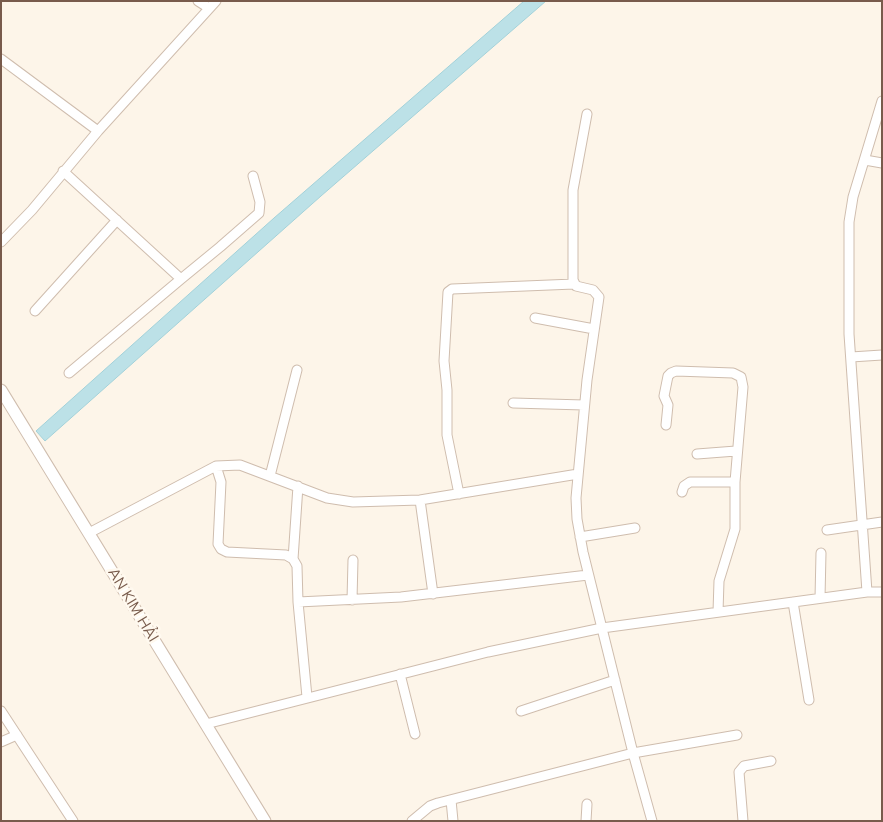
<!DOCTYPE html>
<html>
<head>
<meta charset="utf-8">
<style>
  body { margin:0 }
  #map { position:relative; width:883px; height:822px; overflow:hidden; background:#fdf5e9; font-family:Mulish,sans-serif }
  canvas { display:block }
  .frame { position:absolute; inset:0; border:2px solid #785b4c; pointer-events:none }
</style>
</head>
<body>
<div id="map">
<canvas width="883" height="822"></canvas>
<div class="frame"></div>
</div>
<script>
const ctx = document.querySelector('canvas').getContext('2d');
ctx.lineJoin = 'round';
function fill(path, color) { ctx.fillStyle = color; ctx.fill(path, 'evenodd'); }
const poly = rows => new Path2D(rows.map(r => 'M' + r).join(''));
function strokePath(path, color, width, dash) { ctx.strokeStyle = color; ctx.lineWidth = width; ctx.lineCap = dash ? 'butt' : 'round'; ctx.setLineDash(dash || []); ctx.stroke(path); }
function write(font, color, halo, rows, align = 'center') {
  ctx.font = font + ' Mulish,sans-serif'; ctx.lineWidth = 5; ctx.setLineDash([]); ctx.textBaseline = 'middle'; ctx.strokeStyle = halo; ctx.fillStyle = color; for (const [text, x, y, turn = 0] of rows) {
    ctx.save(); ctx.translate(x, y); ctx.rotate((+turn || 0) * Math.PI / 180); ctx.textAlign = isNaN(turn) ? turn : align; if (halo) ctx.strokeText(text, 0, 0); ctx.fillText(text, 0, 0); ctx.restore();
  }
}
const water = poly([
  [524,1,546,1,321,196,45,441,36,431,274,218,524,1]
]);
fill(water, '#bce1e7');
strokePath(water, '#a3d1d9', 1);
const minor = poly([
  [198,1,209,8],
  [1,59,98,131],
  [587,114,573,190,573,280,576,286,593,290,599,297,587,380,576,498,577,519,583,552,633,753,652,821],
  [865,160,882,163],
  [63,171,181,279],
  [1,242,32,210,98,131,216,1],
  [35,311,117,220],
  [535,318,594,329],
  [851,357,882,355],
  [69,373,181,279,220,247,259,213,260,202,253,176],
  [513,403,584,405],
  [666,425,668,405,664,396,668,376,671,373,676,371,733,373,741,377,743,387,735,482,735,529,719,581,718,612],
  [697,454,736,451],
  [216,466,221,482,218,544,221,549,227,552,286,555,293,559,297,566,298,602,307,697],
  [270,476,297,370],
  [682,492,684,486,690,482,735,482],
  [459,494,447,435,447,390,444,361,448,292,452,289,574,284],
  [420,500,433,594],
  [827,530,882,522],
  [89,533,216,466,240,465,327,498,353,502,420,500,578,474],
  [580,537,635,528],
  [293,559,298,486],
  [867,592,849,334,849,222,853,197,882,101],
  [820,598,821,553],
  [352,600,353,560],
  [298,602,401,597,588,575],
  [793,602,809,700],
  [400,674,415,734],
  [1,711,73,821],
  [521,711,615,680],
  [206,724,488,652,602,628,867,592,882,592],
  [1,742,17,735],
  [451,800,453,821],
  [412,821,430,806,438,803,633,753,737,735],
  [586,821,587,804],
  [743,821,739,772,744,766,771,761]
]);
const tertiary = poly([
  [1,390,265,821]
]);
strokePath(minor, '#cfbdae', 11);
strokePath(tertiary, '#cfbdae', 13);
strokePath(minor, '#fff', 9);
strokePath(tertiary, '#fff', 11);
write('15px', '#785b4c', '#fff9ef', [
  ["AN KIM HẢI",133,605,59]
]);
</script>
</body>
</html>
